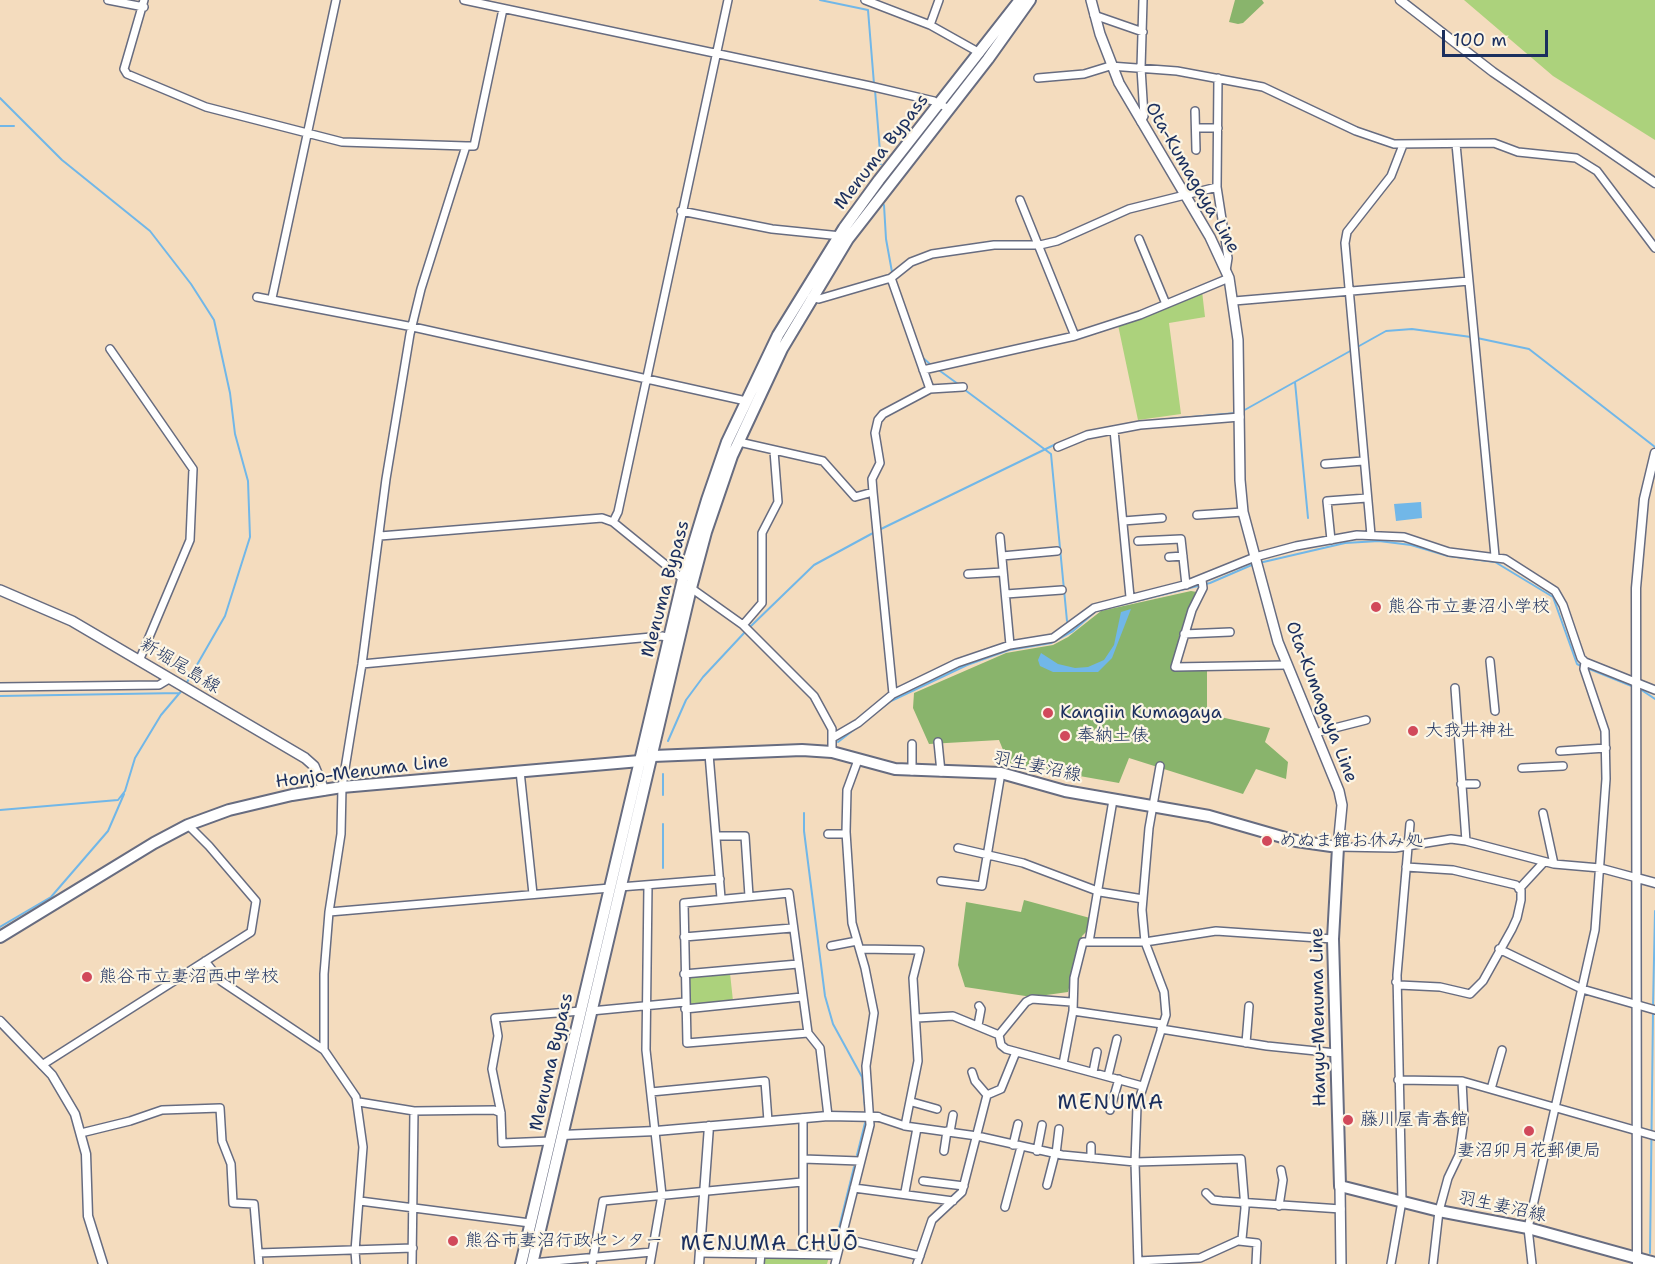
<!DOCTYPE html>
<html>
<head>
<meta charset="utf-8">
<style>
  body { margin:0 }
  #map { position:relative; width:1655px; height:1264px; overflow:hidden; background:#f4dcbe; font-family:"Shantell Sans",sans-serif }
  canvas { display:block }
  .scale { position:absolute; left:1442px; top:30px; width:106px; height:27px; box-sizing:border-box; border:3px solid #1b2f5e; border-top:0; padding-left:8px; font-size:18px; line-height:21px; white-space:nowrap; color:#1b2f5e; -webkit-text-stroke:4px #fcf5e5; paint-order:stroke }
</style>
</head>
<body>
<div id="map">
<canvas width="1655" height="1264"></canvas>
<div class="scale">100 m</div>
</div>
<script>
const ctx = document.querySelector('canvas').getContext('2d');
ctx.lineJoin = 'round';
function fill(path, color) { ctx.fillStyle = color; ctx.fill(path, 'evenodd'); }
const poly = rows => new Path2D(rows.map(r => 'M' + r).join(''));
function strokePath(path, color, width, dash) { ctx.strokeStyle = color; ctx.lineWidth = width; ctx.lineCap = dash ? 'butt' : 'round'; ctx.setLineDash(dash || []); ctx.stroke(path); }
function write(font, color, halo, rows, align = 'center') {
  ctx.font = font + ' "Shantell Sans","Klee One",sans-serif'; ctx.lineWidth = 4.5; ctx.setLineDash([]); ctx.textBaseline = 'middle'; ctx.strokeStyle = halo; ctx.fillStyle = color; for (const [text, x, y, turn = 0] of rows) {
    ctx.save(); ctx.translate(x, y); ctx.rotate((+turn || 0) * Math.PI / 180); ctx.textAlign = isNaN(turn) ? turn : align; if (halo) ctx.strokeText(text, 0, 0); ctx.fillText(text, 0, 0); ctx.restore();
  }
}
fill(poly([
  [1464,0,1655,0,1655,140,1553,76],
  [1202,291,1205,317,1169,323,1181,414,1138,420,1118,325],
  [730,973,733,1001,688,1005,689,976],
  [763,1255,829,1257,827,1264,763,1264]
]), '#acd27c');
fill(poly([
  [1235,0,1262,0,1264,3,1243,23,1238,24,1229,22],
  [1191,591,1197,592,1179,637,1172,668,1207,668,1207,714,1270,728,1265,742,1288,762,1286,779,1256,769,1243,794,1129,758,1119,783,1012,764,1008,762,999,740,929,744,913,708,914,693,1006,653,1053,645,1068,637,1101,611],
  [1024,900,1090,918,1088,930,1082,936,1068,992,1032,997,965,987,958,965,966,902,1021,912]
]), '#89b46c');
fill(poly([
  [1421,502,1422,518,1396,521,1394,504],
  [1131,609,1112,658,1098,672,1053,672,1040,666,1038,660,1041,653,1058,664,1075,668,1088,667,1104,660,1114,645,1121,612]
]), '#71b7e8');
strokePath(poly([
  [820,0,868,10,874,84],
  [875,90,881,164],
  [0,98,62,160,150,231,191,284,214,320,230,393,235,434,248,481,250,537,225,616,186,684],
  [0,126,14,126],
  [884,205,886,239,892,272],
  [1477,338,1529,349,1655,447],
  [922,357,931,365],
  [936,368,958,384],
  [1295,382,1308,518],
  [965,390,1051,454,1067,621],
  [1241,412,1386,331,1412,329,1471,337],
  [1158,420,1236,413],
  [881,529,1056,444],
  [1259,563,1345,543,1379,541,1411,545,1448,556,1495,562,1553,597,1577,664,1581,666],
  [751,626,814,565,873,533],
  [1587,668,1634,687],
  [1640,689,1655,699],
  [0,696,180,693],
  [668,741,686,700,703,677,745,632],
  [838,742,891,701,967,665,1009,650,1051,643,1073,631,1096,611,1210,583,1254,564],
  [663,774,663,795],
  [0,810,118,800,125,791,135,758,161,715,183,689],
  [804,813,804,831,825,996,833,1024,862,1077,865,1107],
  [663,868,663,824],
  [0,927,51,897,108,831,124,794],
  [1653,1007,1655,911],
  [857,1155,865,1123],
  [834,1248,854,1167],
  [1650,1253,1653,1013]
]), '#71b7e8', 2);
const minor = poly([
  [108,0,144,7],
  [144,0,124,69,127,74,206,107,342,142,466,146,474,146,503,9],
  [464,0,870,86,934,101,949,109],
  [865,0,930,25,980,53],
  [1094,15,1143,32],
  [930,25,939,0],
  [1038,78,1084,74,1110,66,1177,71,1263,87,1356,131,1394,144,1494,143,1518,152,1576,158,1597,171,1655,248],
  [1218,78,1217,187,1228,258,1226,271],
  [1195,111,1196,150],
  [1141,122,1144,116,1141,68,1143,0],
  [1196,128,1218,128],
  [1456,144,1495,556],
  [1020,200,1075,336],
  [681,211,772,229,841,236],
  [1139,239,1166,304],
  [891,278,930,389,883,414,878,420,875,433,880,463,872,479,873,492,893,694],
  [257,297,413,327,746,401],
  [811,297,819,299,891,278,911,262,932,254,994,245,1040,245,1057,241,1129,209,1217,187],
  [272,298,336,0],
  [1234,301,1469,281],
  [110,349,193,469,190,540,139,661],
  [923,370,1075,336,1140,315,1229,278],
  [930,389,963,387],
  [1114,430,1130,597],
  [739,442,823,461,855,497,873,492],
  [1058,447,1087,435,1140,425,1240,417],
  [1325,464,1363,461],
  [1197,515,1243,512],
  [1123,521,1162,518],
  [613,522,618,512,728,0],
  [1371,535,1345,243,1347,232,1391,176,1403,145],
  [380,536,602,518,613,522,683,579],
  [1000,537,1010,645],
  [1331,540,1327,501,1367,498],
  [1138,541,1181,539,1186,585],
  [1002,556,1057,551],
  [1169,557,1183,556],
  [968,574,1003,572],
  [1202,580,1203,588,1192,610,1175,667,1286,665],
  [691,588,743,625,814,696,832,729,832,752],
  [1006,594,1062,590],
  [743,625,762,603,762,533,778,502,774,451],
  [1184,634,1230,632],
  [1490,661,1495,711],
  [1585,662,1655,690],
  [362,664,662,636,670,638],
  [0,687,159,685,169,679],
  [1455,688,1466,841],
  [1315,733,1366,720],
  [834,737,858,723,893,694,957,663,1010,645,1053,638,1094,608,1188,584,1255,557,1296,546,1357,535,1404,537,1449,552,1505,559,1555,591,1563,605,1581,658,1585,662,1584,669,1605,731,1606,779,1595,930,1528,1228,1532,1264],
  [938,742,941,772],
  [1560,751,1606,748],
  [709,754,721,898],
  [1522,768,1563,766],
  [520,771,533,894],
  [912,771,912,744],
  [1461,784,1476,784],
  [1543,813,1554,864],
  [828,834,846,834],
  [716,836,745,836,749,896],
  [1338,847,1395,848,1451,839,1466,841,1554,864,1600,868,1637,878],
  [958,848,1023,863,1100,892,1143,899],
  [941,881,982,886,1001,773],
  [648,885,646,1050,662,1195,650,1264],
  [620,887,720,879],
  [1519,889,1544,862],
  [329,912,610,888],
  [684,937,792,928],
  [1089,942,1113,800],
  [831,946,857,941],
  [860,949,920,950,913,978,918,1061,905,1126],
  [1499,949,1582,989,1655,1010],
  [205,961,221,981,324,1050,356,1097,363,1147,355,1251,356,1264],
  [684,974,798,964],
  [1396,982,1399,985,1440,987,1470,994,1483,981,1512,929,1517,918,1521,900,1521,890,1516,885,1453,870,1406,867],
  [685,1009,802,997],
  [591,1011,685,1002],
  [1073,1011,1162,1024],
  [917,1018,953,1016,999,1035,1001,1045,1006,1049,1142,1086],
  [978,1025,981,1009,979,1006],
  [1161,1029,1267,1046,1336,1053],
  [808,1033,687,1043,684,903,789,893,808,1033,820,1048,828,1116],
  [999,1035,1026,1002,1032,999,1071,1002],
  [1246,1043,1249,1006],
  [324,1050,324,974,329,912,341,834,342,787,362,664,386,479,410,334,421,289,466,146],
  [1063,1064,1073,1011,1074,978,1083,942,1145,942,1216,931,1333,939],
  [42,1065,251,932,256,901,209,846,188,825],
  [972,1072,975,1081,987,1095],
  [1093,1072,1097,1052],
  [1108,1076,1117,1039],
  [1398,1080,1462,1081,1655,1136],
  [1491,1089,1502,1050],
  [651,1092,765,1081,768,1121],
  [359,1102,414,1111,494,1110,501,1113],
  [912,1102,937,1109],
  [1110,1110,1119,1079],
  [878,1117,905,1126,977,1136,1062,1155,1135,1162,1241,1159,1245,1208,1242,1239,1200,1258,1138,1261],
  [803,1118,803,1253],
  [950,1132,953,1115],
  [81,1133,130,1121,162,1110,220,1108,222,1141,231,1164,233,1203,254,1204,259,1264],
  [551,1141,502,1143,501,1113,492,1069,498,1036,495,1018,581,1011],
  [1013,1145,1018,1124],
  [944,1151,947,1131],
  [1037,1151,1042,1125],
  [1056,1154,1059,1129],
  [1091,1158,1091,1146],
  [803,1159,860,1161],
  [923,1181,964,1186],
  [1047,1185,1055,1154],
  [854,1188,953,1201],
  [905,1192,917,1128],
  [1206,1193,1213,1200,1222,1201,1341,1209],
  [360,1201,530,1223],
  [1279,1206,1283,1180,1281,1170],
  [1005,1207,1021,1147],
  [841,1238,920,1256],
  [1239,1241,1257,1243,1256,1264],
  [258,1253,413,1248],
  [700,1253,837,1255],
  [532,1263,652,1252],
  [412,1264,414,1111],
  [592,1264,603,1201,802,1182],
  [760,1264,761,1253],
  [835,1264,870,1125,866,1066,874,1013,865,968,852,923,846,832,847,790,858,760],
  [917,1264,932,1220,962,1192,987,1095,1001,1089,1016,1052],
  [1138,1264,1135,1162,1137,1106,1166,1015,1164,992,1145,942,1142,910,1149,828,1160,766],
  [1391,1264,1402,1201,1397,975,1410,824],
  [1433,1264,1439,1211,1448,1178,1459,1155,1464,1120,1462,1081]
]);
const tertiary = poly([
  [1400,0,1493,72,1655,183],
  [1637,878,1655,883],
  [0,1021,52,1075,75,1114,86,1154,88,1216,103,1264],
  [562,1135,656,1131,828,1116,878,1117],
  [699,1264,709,1126],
  [1637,1264,1636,588,1644,499,1655,453]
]);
const secondary = poly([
  [1091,0,1100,34,1119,83,1210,237,1229,278,1238,340,1240,480,1243,512,1278,642,1339,791,1342,805,1338,847],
  [0,590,72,621,305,758,314,766,324,790],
  [1340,1186,1341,1264]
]);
const primary = poly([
  [0,937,154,843,188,825,229,810,292,795,342,787,640,761,653,756,802,750,832,752,895,769,1001,773,1065,791,1209,816,1296,841,1338,847,1333,939,1340,1186,1439,1211,1528,1228,1655,1263]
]);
const trunk = poly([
  [521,1264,683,579,707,500,727,442,778,335,844,228,879,180,1020,0],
  [532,1264,691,588,706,532,732,456,782,349,848,239,988,59,1030,0]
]);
strokePath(minor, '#676c80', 10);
strokePath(tertiary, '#676c80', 11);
strokePath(secondary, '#676c80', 12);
strokePath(primary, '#676c80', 14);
strokePath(trunk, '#676c80', 14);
strokePath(minor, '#fff', 7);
strokePath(tertiary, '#fff', 8);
strokePath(secondary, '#fff', 9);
strokePath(primary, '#fff', 10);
strokePath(trunk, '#fff', 10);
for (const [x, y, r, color] of [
  [1376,607,6,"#d1495b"],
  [1048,713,6,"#d1495b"],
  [1413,731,6,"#d1495b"],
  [1065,736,6,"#d1495b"],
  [1267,841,6,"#d1495b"],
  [87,977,6,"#d1495b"],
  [1348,1120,6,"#d1495b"],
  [1529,1131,6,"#d1495b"],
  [453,1241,6,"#d1495b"]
]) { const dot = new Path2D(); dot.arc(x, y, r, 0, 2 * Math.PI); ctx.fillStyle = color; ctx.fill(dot); strokePath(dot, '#fcf5e5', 2); }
write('18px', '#1b2f5e', '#fcf5e5', [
  ["Menuma Bypass",882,152,-52],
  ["Ota-Kumagaya Line",1192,178,60],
  ["Menuma Bypass",666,589,-75],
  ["新堀尾島線",180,666,31],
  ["Ota-Kumagaya Line",1321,702,69],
  ["羽生妻沼線",1037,767,12],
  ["Honjo-Menuma Line",362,772,-7],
  ["Hanyu-Menuma Line",1319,1017,-91],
  ["Menuma Bypass",552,1062,-77],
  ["羽生妻沼線",1502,1207,12]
]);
write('18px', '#1b2f5e', '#fcf5e5', [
  ["熊谷市立妻沼小学校",1388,607],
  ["Kangiin Kumagaya",1060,713],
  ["大我井神社",1425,731],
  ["奉納土俵",1077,736],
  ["めぬま館お休み処",1279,841],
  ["熊谷市立妻沼西中学校",99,977],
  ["藤川屋青春館",1360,1120],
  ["妻沼卯月花郵便局",1529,1151,"center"],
  ["熊谷市妻沼行政センター",465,1241]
], 'left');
ctx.letterSpacing = '1.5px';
write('21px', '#1b2f5e', '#fcf5e5', [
  ["MENUMA",1111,1104],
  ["MENUMA CHŪŌ",770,1245]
]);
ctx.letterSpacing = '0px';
</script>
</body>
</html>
